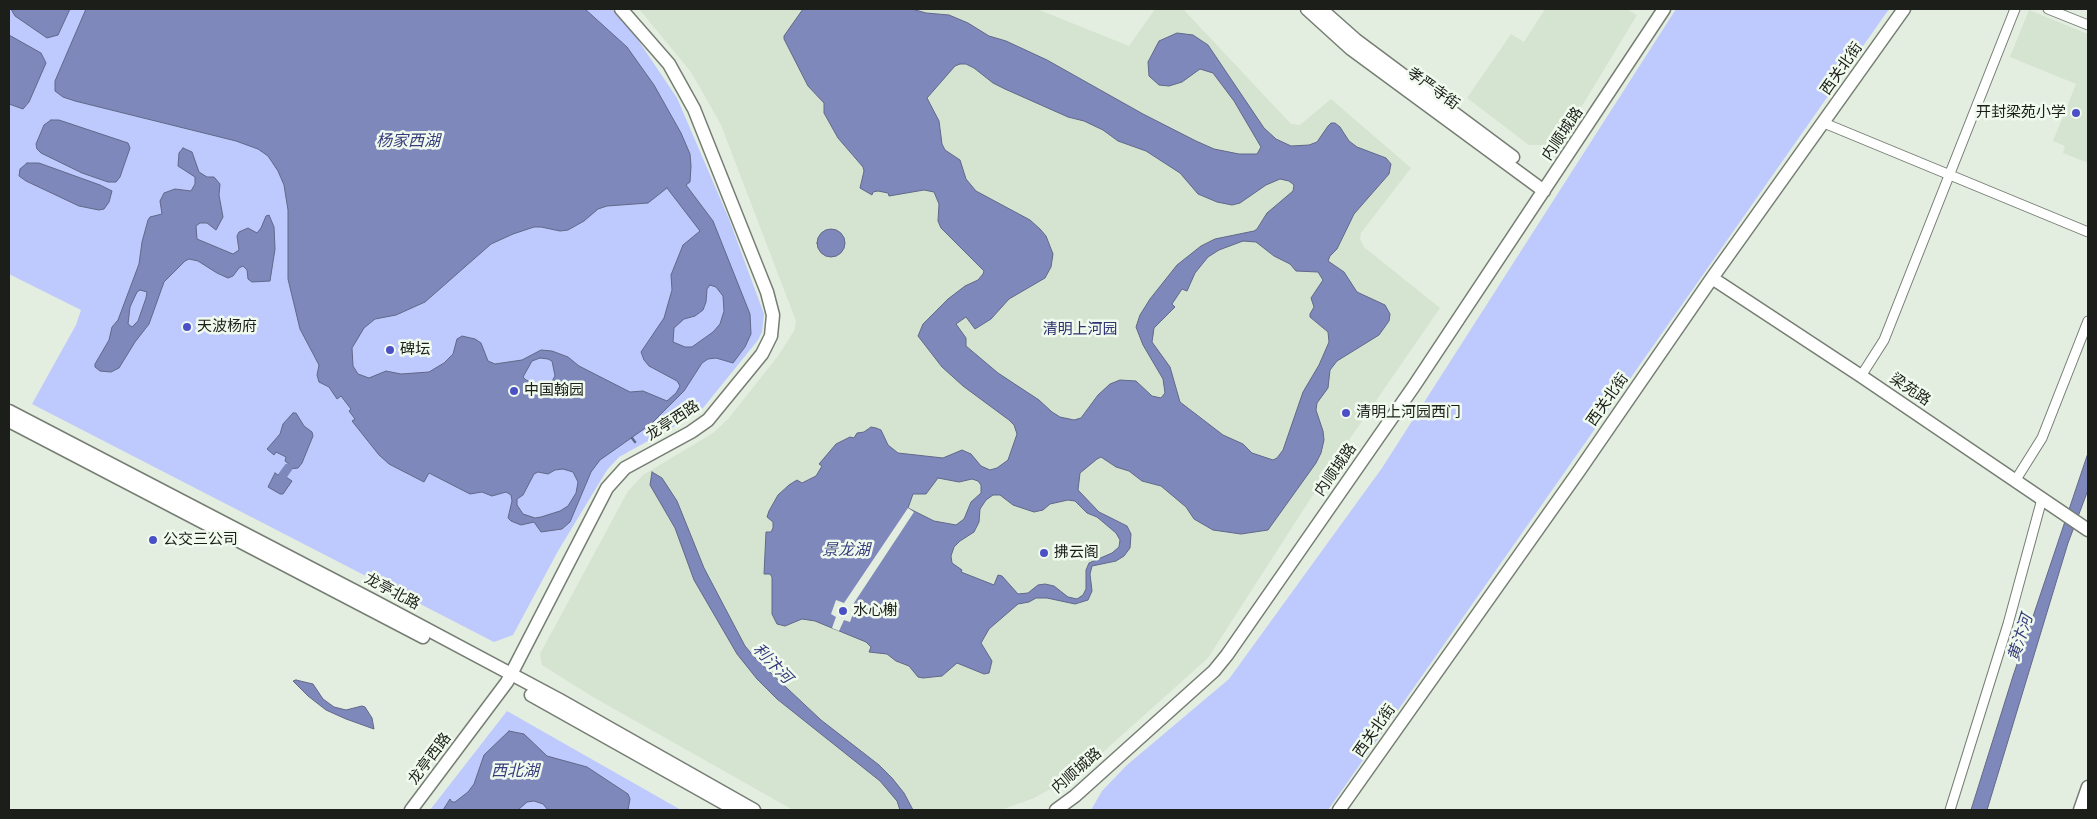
<!DOCTYPE html>
<html>
<head>
<meta charset="utf-8">
<style>
  body { margin:0 }
  #map { position:relative; width:2097px; height:819px; overflow:hidden; background:#e3ede0; font-family:"Archivo Narrow",sans-serif }
  canvas { display:block }
  .frame { position:absolute; inset:0; border:10px solid #1b1e19; pointer-events:none }
</style>
</head>
<body>
<div id="map">
<canvas width="2097" height="819"></canvas>
<div class="frame"></div>
</div>
<script>
const ctx = document.querySelector('canvas').getContext('2d');
ctx.lineJoin = 'round';
function fill(path, color) { ctx.fillStyle = color; ctx.fill(path, 'evenodd'); }
const poly = rows => new Path2D(rows.map(r => 'M' + r).join(''));
function strokePath(path, color, width, dash) { ctx.strokeStyle = color; ctx.lineWidth = width; ctx.lineCap = dash ? 'butt' : 'round'; ctx.setLineDash(dash || []); ctx.stroke(path); }
function write(font, color, halo, rows, align = 'center') {
  ctx.font = font + ' "Archivo Narrow","Noto Sans SC",sans-serif'; ctx.lineWidth = 5; ctx.setLineDash([]); ctx.textBaseline = 'middle'; ctx.strokeStyle = halo; ctx.fillStyle = color; for (const [text, x, y, turn = 0] of rows) {
    ctx.save(); ctx.translate(x, y); ctx.rotate((+turn || 0) * Math.PI / 180); ctx.textAlign = isNaN(turn) ? turn : align; if (halo) ctx.strokeText(text, 0, 0); ctx.fillText(text, 0, 0); ctx.restore();
  }
}
fill(poly([
  [639,9,1037,9,1129,46,1155,9,1183,9,1291,124,1300,125,1331,99,1411,168,1361,233,1360,239,1364,247,1440,308,1338,456,1208,658,1093,761,1063,782,1034,798,1001,810,793,810,593,697,542,665,540,654,628,491,643,475,713,433,728,419,778,356,794,331,796,321,721,125,691,72],
  [1545,9,1627,9,1637,15,1562,139,1553,145,1529,145,1467,98,1511,34,1524,42],
  [2029,10,2088,34,2088,163,2063,153,2065,146,2053,141,2076,84,2010,57]
]), '#d5e4d1');
fill(poly([
  [9,9,612,9,632,31,677,98,729,219,764,314,762,332,758,340,703,408,693,416,619,457,607,470,558,551,513,635,494,642,32,404,76,325,81,310,9,274],
  [1676,9,1889,9,1328,810,1091,810,1102,791,1127,765,1229,679,1382,468],
  [507,711,681,810,430,810]
]), '#bec9fd');
const water = poly([
  [11,9,70,9,58,35,47,38,15,16,11,9],
  [86,9,585,9,627,47,654,85,681,133,690,154,691,166,690,182,686,185,713,221,750,314,751,334,745,347,733,363,716,358,708,359,702,363,684,391,651,424,600,460,591,472,570,522,562,529,541,532,534,522,521,525,511,521,508,518,512,501,511,495,506,492,492,496,482,492,470,494,429,473,424,482,389,464,379,455,352,421,355,419,349,411,351,409,341,396,337,399,329,387,319,382,317,375,319,365,300,329,288,279,288,210,284,185,278,171,268,156,258,149,236,141,75,101,63,97,55,91,55,81,86,9],
  [667,188,700,231,683,245,671,275,672,290,664,318,641,352,644,360,649,366,677,381,680,386,676,393,667,401,643,391,630,392,579,366,568,357,552,351,541,350,522,360,495,364,488,361,481,343,475,339,462,336,457,339,453,354,444,363,429,372,401,374,386,371,369,378,358,374,353,366,352,348,364,328,375,319,396,315,425,302,491,244,513,234,534,227,541,227,560,231,568,230,584,221,598,209,607,206,648,203,667,188],
  [710,285,716,287,723,296,724,311,720,324,713,332,692,347,685,347,673,342,674,328,684,319,695,316,703,310,706,302,707,289,710,285],
  [540,358,548,359,552,361,555,376,551,383,548,386,540,386,526,380,523,377,532,361,540,358],
  [563,469,573,472,578,482,576,493,568,506,560,511,541,517,535,518,523,514,517,505,517,499,523,495,534,474,538,472,548,474,555,470,563,469],
  [803,9,912,9,926,13,949,15,968,23,989,36,1006,41,1047,60,1143,114,1196,141,1214,149,1239,154,1257,154,1261,147,1234,101,1213,73,1200,69,1182,82,1169,86,1159,85,1149,76,1148,62,1159,41,1177,33,1193,35,1208,45,1264,128,1276,139,1291,146,1309,145,1317,142,1328,126,1331,123,1335,123,1340,127,1349,141,1357,147,1386,158,1391,164,1389,174,1354,214,1337,249,1330,256,1328,261,1344,272,1357,292,1385,305,1390,314,1389,321,1379,335,1337,361,1330,370,1328,388,1317,403,1316,410,1323,431,1324,440,1321,453,1316,463,1268,530,1241,534,1213,530,1194,519,1186,507,1161,486,1142,481,1129,471,1116,467,1101,457,1097,459,1080,473,1078,490,1099,512,1127,526,1131,534,1130,548,1124,556,1116,561,1092,566,1090,574,1092,591,1088,600,1075,604,1047,598,1036,598,1029,602,1018,604,989,629,981,643,992,661,989,673,984,674,957,663,942,676,923,678,918,677,909,666,896,661,887,654,869,652,871,647,866,642,815,621,802,619,785,626,777,624,772,614,772,577,770,574,764,574,766,532,771,532,773,528,773,522,767,517,769,511,778,495,789,485,797,480,802,483,816,476,822,466,819,464,836,444,850,437,854,438,857,433,864,432,871,427,876,428,881,430,888,445,898,453,943,458,962,450,971,454,981,466,990,470,997,468,1008,460,1017,434,1014,425,1009,420,963,386,942,367,918,336,923,324,948,299,965,286,978,280,983,274,984,271,941,228,938,221,939,204,934,192,924,190,889,196,888,193,878,191,873,192,872,195,860,188,864,171,863,167,838,138,824,113,824,103,808,86,784,39,784,36,803,9],
  [960,64,966,64,974,68,993,83,1005,89,1068,117,1084,121,1103,130,1118,141,1146,151,1180,173,1198,194,1217,202,1232,205,1240,203,1266,185,1280,179,1289,181,1294,185,1293,191,1267,213,1257,229,1254,231,1215,239,1201,246,1177,265,1150,299,1140,315,1136,327,1143,345,1163,379,1165,393,1161,398,1152,396,1136,381,1120,380,1110,384,1098,395,1081,418,1074,420,1060,417,1052,412,1039,400,998,373,966,346,966,338,956,324,966,317,975,329,991,319,1009,299,1045,278,1051,267,1053,254,1046,236,1040,229,1030,220,976,191,966,179,960,160,945,150,942,144,939,121,927,98,955,66,960,64],
  [1243,241,1256,242,1274,256,1290,264,1296,271,1318,272,1323,280,1311,298,1314,307,1310,314,1310,317,1328,332,1329,342,1319,365,1303,392,1283,450,1277,458,1273,460,1252,453,1243,444,1223,435,1180,402,1170,367,1152,342,1154,328,1175,307,1172,304,1182,289,1187,291,1195,273,1208,257,1219,250,1243,241],
  [938,478,959,482,972,479,978,481,981,485,981,493,971,502,964,519,956,525,934,521,908,508,913,494,926,494,938,478],
  [993,495,1000,495,1013,505,1034,512,1043,510,1050,504,1068,500,1075,501,1087,513,1097,517,1116,533,1120,540,1119,547,1112,553,1089,563,1086,570,1086,589,1083,595,1077,599,1068,597,1054,586,1045,584,1038,585,1028,593,1018,594,1002,576,998,575,994,585,961,572,962,570,952,563,951,556,954,547,960,541,974,532,979,522,980,509,986,500,993,495],
  [9,35,41,53,46,63,29,102,23,109,9,104,9,35],
  [51,120,59,120,128,143,130,148,120,177,116,182,108,182,82,173,41,153,37,149,36,144,44,125,51,120],
  [183,148,192,152,199,172,207,177,214,177,220,184,219,195,223,217,216,230,207,223,200,223,196,226,197,239,233,254,239,250,237,236,239,232,248,228,257,233,261,228,266,216,269,215,274,227,275,249,270,281,252,282,248,279,247,270,243,266,239,268,233,276,228,278,217,273,198,261,189,259,185,261,164,282,149,324,135,342,119,368,111,372,100,371,95,367,95,364,109,340,112,327,118,320,139,264,142,242,148,220,150,217,162,214,160,201,164,193,175,189,191,191,195,184,195,177,178,166,179,153,183,148],
  [140,290,147,292,146,298,138,321,132,327,128,324,130,307,137,292,140,290],
  [27,163,39,163,100,185,112,191,109,202,104,209,99,210,79,206,26,181,19,176,20,169,27,163],
  '817 243a14 14 0 1 1 28 0a14 14 0 1 1-28 0Z',
  [293,413,296,413,304,426,312,432,313,436,302,463,298,468,289,469,288,468,289,464,285,461,286,457,276,452,274,455,267,449,280,434,283,424,293,413],
  [2088,453,2088,490,2068,543,1987,810,1971,810,2013,676,2088,453],
  [652,472,662,478,677,501,704,568,745,646,756,659,821,720,879,765,892,778,904,793,913,810,900,810,897,801,880,781,777,699,757,679,737,654,694,580,675,528,650,485,652,472],
  [275,473,278,475,280,473,292,481,283,494,280,494,268,487,275,473],
  [296,680,313,684,323,699,334,707,346,710,362,706,365,707,372,718,374,729,346,719,326,710,308,696,293,681,296,680],
  [509,731,524,734,547,756,587,767,628,794,630,799,628,810,548,810,543,804,534,801,527,802,518,810,443,810,450,799,452,802,455,802,468,792,474,784,484,755,509,731]
]);
fill(water, '#7f88ba');
strokePath(water, '#61688a', 1);
fill(poly([
  [908,508,914,512,852,606,855,608,850,622,844,620,839,631,832,628,836,617,831,614,836,600,844,603]
]), '#e3ede0');
strokePath(poly([
  [632,438,635,442]
]), '#61688a', 2.5);
strokePath(poly([
  [283,475,288,468]
]), '#7f88ba', 9);
const street = poly([
  [2048,9,2088,25],
  [1824,123,2088,232],
  [1861,376,1884,340,2015,9],
  [2015,481,2042,438,2088,321],
  [1950,810,2008,624,2042,499]
]);
const secondary = poly([
  [1307,9,1351,49,1544,191],
  [1321,9,1356,40,1513,157],
  [1712,278,1861,376,2088,530],
  [9,411,374,601,558,699,754,810],
  [9,421,423,637],
  [531,695,736,810],
  [411,810,507,682,607,488,625,468,691,432,708,420,762,354,771,336,773,315,767,292,694,109,669,64,621,9],
  [1056,810,1075,796,1214,671,1227,655,1414,386,1664,9],
  [1339,810,1579,471,1712,278,1904,9],
  [2080,810,2088,787]
]);
strokePath(street, '#767e73', 11);
strokePath(secondary, '#767e73', 15);
strokePath(street, '#fff', 9);
strokePath(secondary, '#fff', 12);
for (const [x, y, r, color] of [
  [2076,113,5,"#4c50c6"],
  [187,327,5,"#4c50c6"],
  [390,350,5,"#4c50c6"],
  [514,391,5,"#4c50c6"],
  [1346,413,5,"#4c50c6"],
  [153,540,5,"#4c50c6"],
  [1044,553,5,"#4c50c6"],
  [843,611,5,"#4c50c6"]
]) { const dot = new Path2D(); dot.arc(x, y, r, 0, 2 * Math.PI); ctx.fillStyle = color; ctx.fill(dot); strokePath(dot, '#f1faee', 2); }
write('15px', '#1b1e19', '#f1faee', [
  ["西关北街",1842,69,-55],
  ["孝严寺街",1433,89,36],
  ["内顺城路",1563,134,-56],
  ["梁苑路",1910,390,34],
  ["西关北街",1608,400,-55],
  ["龙亭西路",673,421,-33],
  ["内顺城路",1336,470,-55],
  ["龙亭北路",392,592,28],
  ["西关北街",1375,731,-55],
  ["龙亭西路",430,759,-53],
  ["内顺城路",1077,771,-41]
]);
write('15px', '#1b1e19', '#f1faee', [
  ["开封梁苑小学",2066,113,"right"],
  ["天波杨府",197,327],
  ["碑坛",400,350],
  ["中国翰园",524,391],
  ["清明上河园西门",1356,413],
  ["公交三公司",163,540],
  ["拂云阁",1054,553],
  ["水心榭",853,611]
], 'left');
write('15px', '#2c316f', '#f1faee', [
  ["清明上河园",1080,330]
]);
write('italic 16px', '#373d7c', '#f1faee', [
  ["杨家西湖",408,142],
  ["景龙湖",846,551],
  ["黄汴河",2021,638,-72],
  ["利汴河",772,664,46],
  ["西北湖",515,772]
]);
</script>
</body>
</html>
